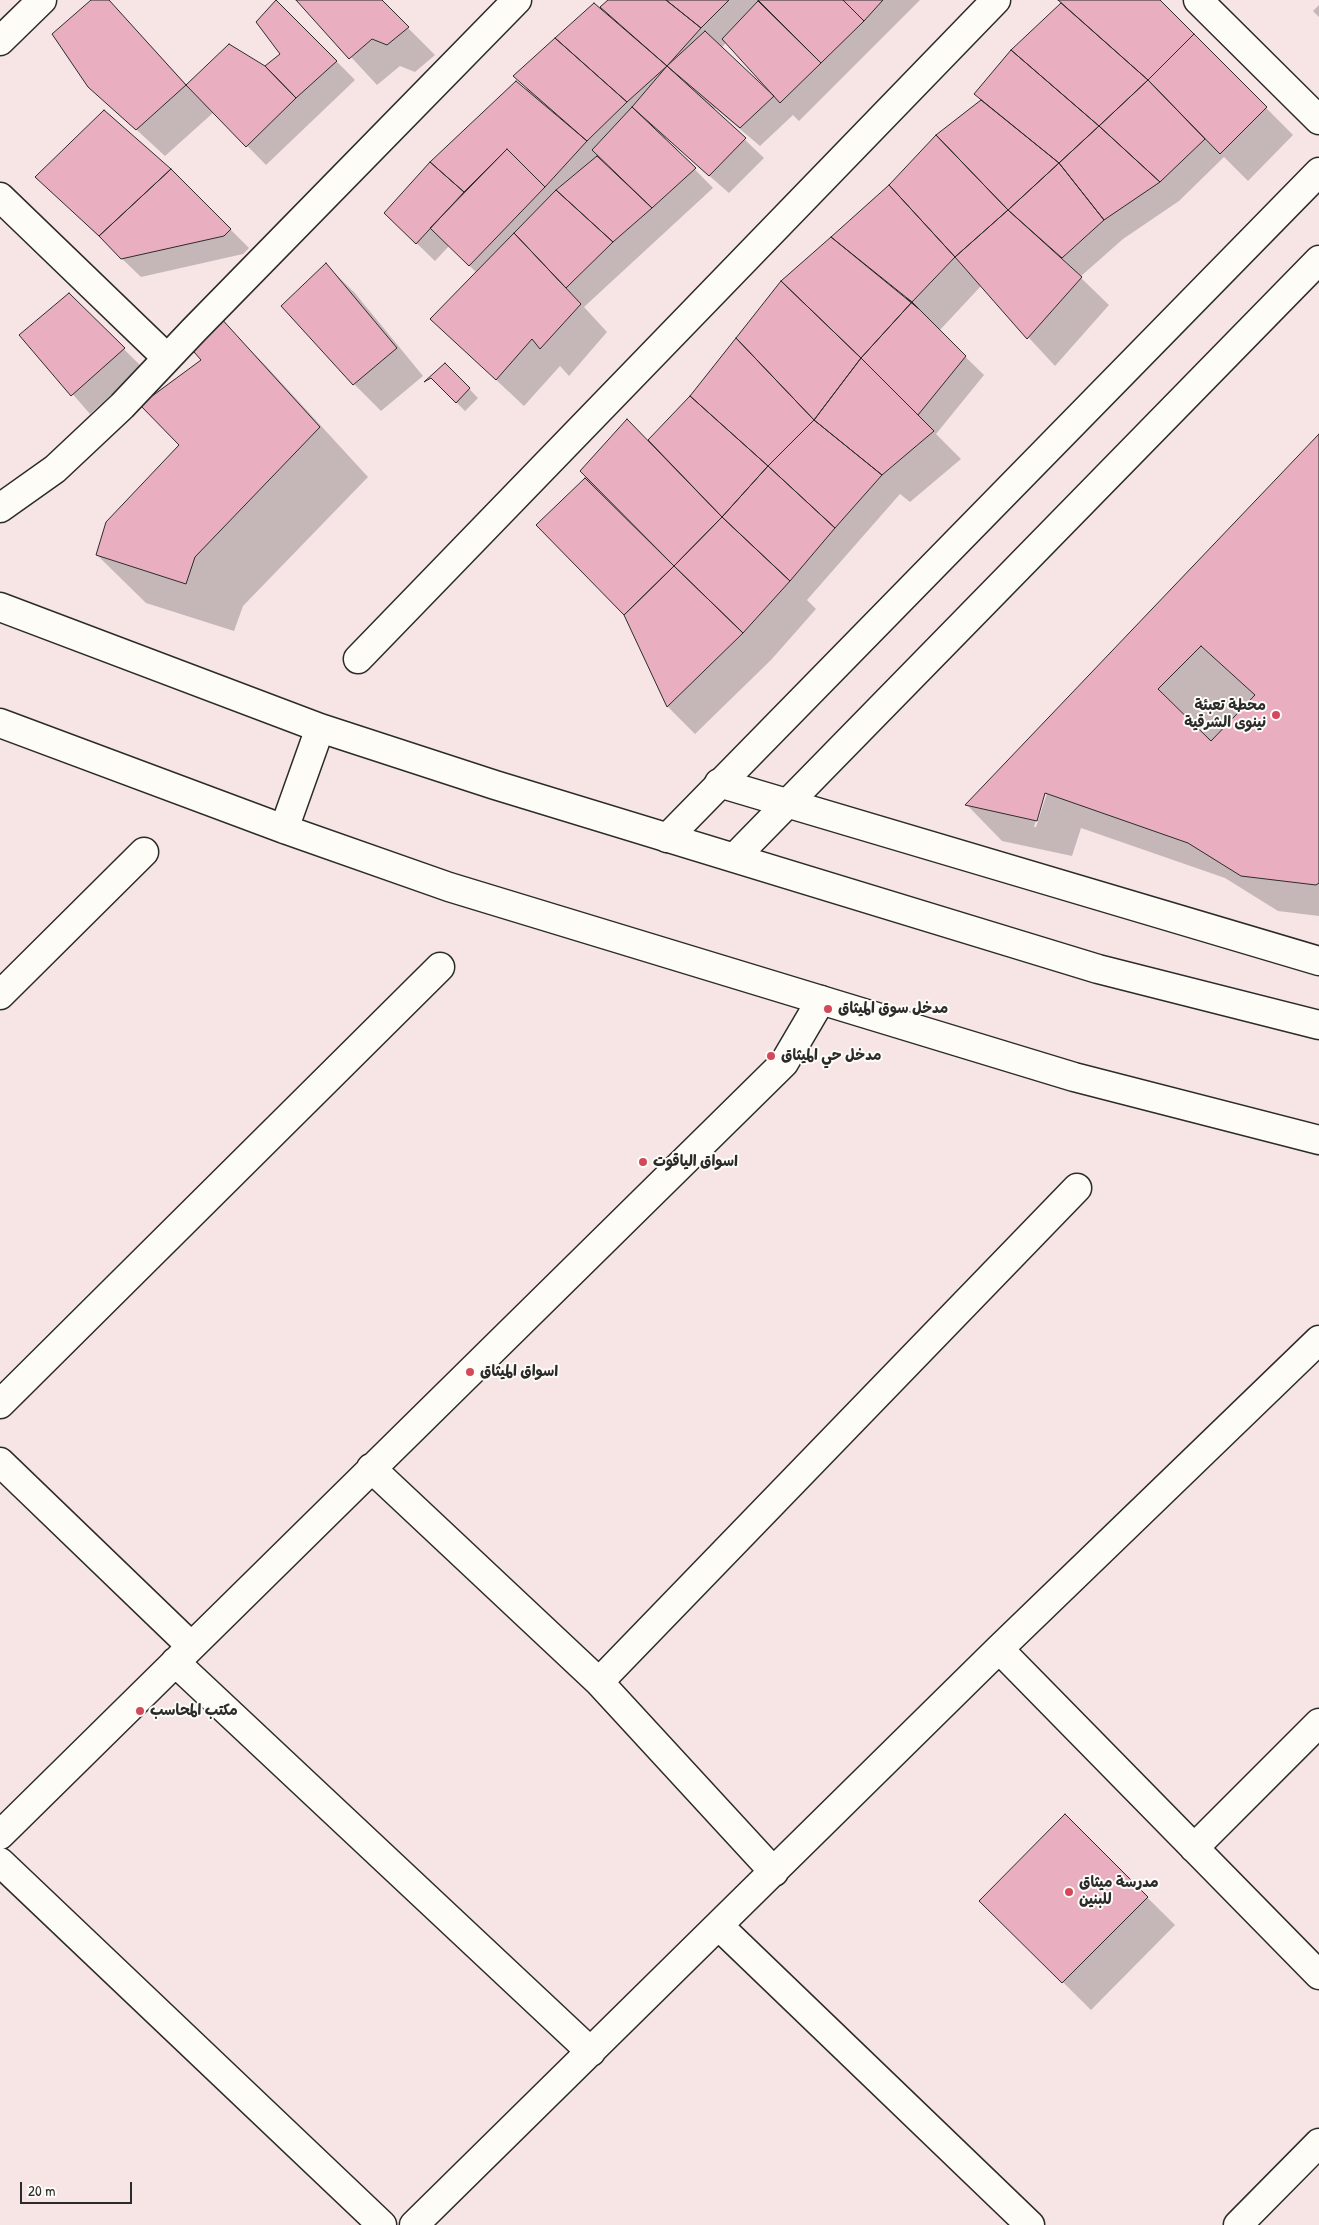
<!DOCTYPE html>
<html>
<head>
<meta charset="utf-8">
<style>
  body { margin:0 }
  #map { position:relative; width:1319px; height:2225px; overflow:hidden; background:#f7e5e6; font-family:"Patrick Hand",sans-serif }
  canvas { display:block }
  .scale { position:absolute; left:20px; top:2182px; width:112px; height:22px; box-sizing:border-box; border:2px solid #2b2b2b; border-top:0; padding-left:6px; font-size:15px; line-height:18px; white-space:nowrap; color:#2b2b2b; -webkit-text-stroke:4px #fdfcf7; paint-order:stroke }
</style>
</head>
<body>
<div id="map">
<canvas width="1319" height="2225"></canvas>
<div class="scale">20 m</div>
</div>
<script>
const ctx = document.querySelector('canvas').getContext('2d');
ctx.lineJoin = 'round';
function fill(path, color) { ctx.fillStyle = color; ctx.fill(path, 'evenodd'); }
const poly = rows => new Path2D(rows.map(r => 'M' + r).join(''));
function strokePath(path, color, width, dash) { ctx.strokeStyle = color; ctx.lineWidth = width; ctx.lineCap = dash ? 'butt' : 'round'; ctx.setLineDash(dash || []); ctx.stroke(path); }
function write(font, color, halo, rows, align = 'center') {
  ctx.font = font + ' "Patrick Hand","Playpen Sans Arabic",sans-serif'; ctx.lineWidth = 4; ctx.setLineDash([]); ctx.textBaseline = 'middle'; ctx.strokeStyle = halo; ctx.fillStyle = color; for (const [text, x, y, turn = 0] of rows) {
    ctx.save(); ctx.translate(x, y); ctx.rotate((+turn || 0) * Math.PI / 180); ctx.textAlign = isNaN(turn) ? turn : align; if (halo) ctx.strokeText(text, 0, 0); ctx.fillText(text, 0, 0); ctx.restore();
  }
}
fill(poly([
  [93,0,108,0,187,85,265,68,281,54,258,22,277,1,355,80,266,165,214,112,165,156,89,86],
  [298,0,380,0,435,55,415,72,400,66,377,85],
  [609,0,920,0,799,121,793,115,760,146,715,108,714,110,764,158,729,193,666,138,665,139,713,188,584,307,607,332,569,376,560,366,524,406,431,319,477,273,449,246,435,261,405,232,527,88,515,76],
  [727,42,766,87,764,89,721,48],
  [1060,0,1159,0,1293,135,1248,181,1224,157,1179,201,1123,239,1080,277,1109,305,1055,366,981,286,939,331,984,375,936,434,961,459,910,502,900,494,807,600,816,609,771,660,695,734,668,707,625,615,538,525,587,478,581,471,648,441,937,136,982,100,1012,51,1063,4],
  [1319,5,1319,17,1313,11],
  [171,170,249,248,243,254,141,277,37,177],
  [326,265,354,292,423,376,381,411,354,384],
  [69,295,142,367,90,414,21,335],
  [219,318,267,367,368,477,243,606,234,631,146,603,97,555,181,445,203,360],
  [445,364,478,398,465,411,431,377],
  [1319,436,1319,916,1278,911,1225,878,1081,828,1072,856,1002,841,967,805],
  [1047,793,1036,827,1034,827,1043,796],
  [1065,1816,1175,1925,1091,2010,981,1901]
]), '#0003');
const building = poly([
  [91,0,109,0,186,85,136,130,88,87,52,34,91,0],
  [276,0,337,61,296,98,265,66,280,54,256,22,276,0],
  [296,0,382,0,409,27,387,45,372,39,349,59,296,0],
  [608,0,666,0,701,28,667,66,600,7,608,0],
  [666,0,729,0,701,28,666,0],
  [758,0,843,0,864,21,821,63,758,0],
  [843,0,883,0,864,21,843,0],
  [1058,0,1160,0,1194,34,1148,80,1058,0],
  [758,1,821,63,780,103,722,39,758,1],
  [594,3,667,66,627,102,555,38,594,3],
  [1061,3,1148,80,1099,126,1011,50,1061,3],
  [705,31,774,96,740,128,667,66,705,31],
  [1194,34,1267,107,1220,154,1148,80,1194,34],
  [555,38,627,102,587,141,513,76,555,38],
  [229,44,265,66,296,98,246,147,186,85,229,44],
  [1011,50,1099,126,1059,163,974,94,1011,50],
  [667,66,746,138,709,176,632,107,667,66],
  [1148,80,1205,139,1160,182,1099,126,1148,80],
  [516,81,587,141,545,187,507,149,464,192,430,162,516,81],
  [981,100,1059,163,1008,210,936,135,981,100],
  [632,107,696,168,652,208,592,150,632,107],
  [104,110,171,169,99,236,35,177,104,110],
  [1099,126,1160,182,1104,220,1059,163,1099,126],
  [936,135,1008,210,955,257,889,185,936,135],
  [507,149,545,187,469,266,430,228,507,149],
  [597,156,652,208,613,242,556,190,597,156],
  [430,162,464,192,416,244,384,213,430,162],
  [1059,163,1104,220,1062,258,1008,210,1059,163],
  [171,169,231,229,224,236,121,259,99,236,171,169],
  [889,185,955,257,912,302,906,298,919,309,831,237,889,185],
  [556,190,613,242,566,288,514,233,556,190],
  [1008,210,1082,277,1027,339,955,257,1008,210],
  [514,233,581,304,540,349,532,339,496,380,430,319,514,233],
  [831,237,912,302,861,358,781,281,831,237],
  [326,263,397,348,353,385,281,306,326,263],
  [781,281,861,358,814,420,736,338,781,281],
  [69,293,125,348,71,396,19,335,69,293],
  [912,302,966,356,918,415,861,358,912,302],
  [219,316,320,427,195,557,186,584,96,555,106,522,179,445,140,405,201,360,188,345,219,316],
  [736,338,814,420,768,466,690,396,736,338],
  [861,358,934,431,882,475,814,420,861,358],
  [445,363,470,388,456,403,431,378,424,382,445,363],
  [690,396,768,466,722,517,648,440,690,396],
  [627,419,722,517,674,566,580,471,627,419],
  [814,420,882,475,835,528,768,466,814,420],
  [1319,434,1319,883,1316,885,1241,876,1188,843,1045,793,1037,821,965,805,1319,434],
  [768,466,835,528,790,581,722,517,768,466],
  [585,478,674,566,624,615,536,525,585,478],
  [722,517,790,581,743,633,674,566,722,517],
  [674,566,743,633,667,707,624,615,674,566],
  [1201,646,1255,695,1211,741,1158,689,1201,646],
  [1065,1814,1148,1897,1062,1983,979,1901,1065,1814]
]);
fill(building, '#e9afc0');
strokePath(building, '#2b2b2b', 1);
const minor = poly([
  [1198,0,1319,120],
  [0,41,42,0],
  [0,197,167,358],
  [0,508,55,469,122,406,193,331,517,0],
  [358,659,996,0],
  [667,838,1319,172],
  [735,857,1319,260],
  [0,995,144,852],
  [0,1404,440,967],
  [0,1462,191,1646],
  [371,1468,599,1682,774,1872],
  [999,1649,1319,1975],
  [175,1662,591,2052],
  [599,1682,1077,1188],
  [0,1835,784,1063,821,1000],
  [1194,1848,1319,1723],
  [0,1862,382,2225],
  [719,1926,1030,2225],
  [414,2225,999,1649,1319,1340],
  [1238,2225,1319,2143]
]);
const major = poly([
  [719,783,1319,961]
]);
const highway = poly([
  [0,607,320,728,495,785,1098,969,1319,1025],
  [0,723,284,829,449,887,1074,1077,1319,1140],
  [284,829,320,728]
]);
strokePath(minor, '#2b2b2b', 31);
strokePath(major, '#2b2b2b', 31);
strokePath(highway, '#2b2b2b', 31);
strokePath(minor, '#fdfcf7', 28);
strokePath(major, '#fdfcf7', 28);
strokePath(highway, '#fdfcf7', 28);
for (const [x, y, r, color] of [
  [1276,715,5,"#d1495b"],
  [828,1009,5,"#d1495b"],
  [771,1056,5,"#d1495b"],
  [643,1162,5,"#d1495b"],
  [470,1372,5,"#d1495b"],
  [140,1711,5,"#d1495b"],
  [1069,1892,5,"#d1495b"]
]) { const dot = new Path2D(); dot.arc(x, y, r, 0, 2 * Math.PI); ctx.fillStyle = color; ctx.fill(dot); strokePath(dot, '#fdfcf7', 2); }
write('bold 15px', '#2b2b2b', '#fdfcf7', [
  ["محطة تعبئة",1266,706,"right"],
  ["نينوى الشرقية",1266,723,"right"],
  ["مدخل سوق الميثاق",838,1009],
  ["مدخل حي الميثاق",781,1056],
  ["اسواق الياقوت",653,1162],
  ["اسواق الميثاق",480,1372],
  ["مكتب المحاسب",150,1711],
  ["مدرسة ميثاق",1079,1883],
  ["للبنين",1079,1900]
], 'left');
</script>
</body>
</html>
